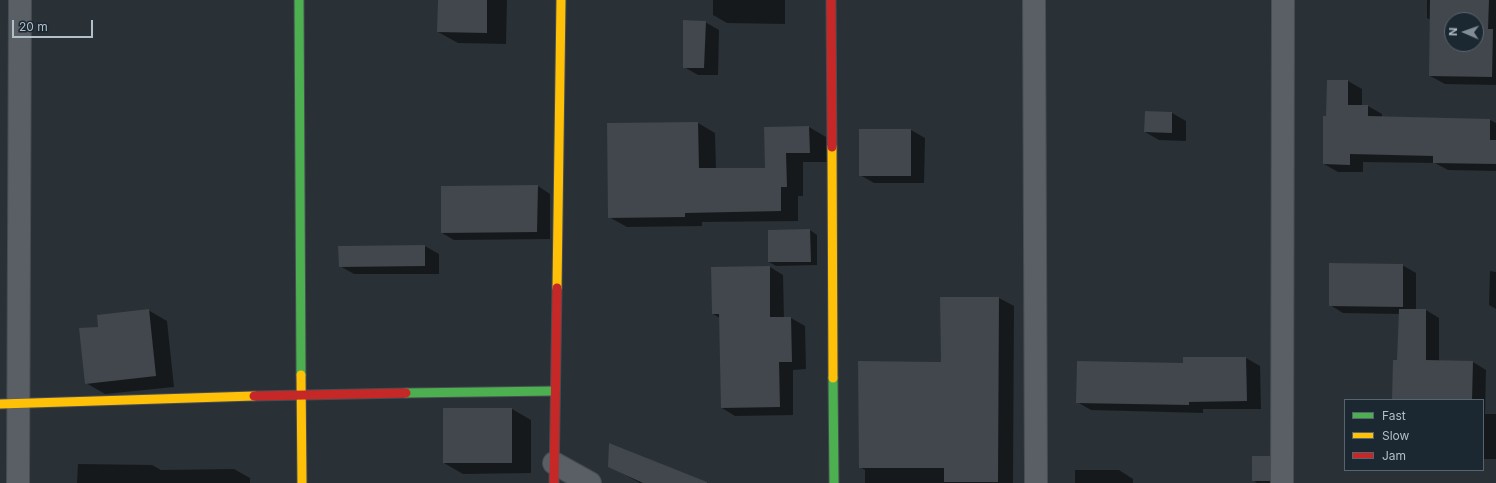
<!DOCTYPE html>
<html>
<head>
<meta charset="utf-8">
<style>
  body { margin:0 }
  #map { position:relative; width:1496px; height:483px; overflow:hidden; background:#293036; font-family:Inter,sans-serif }
  canvas { display:block }
  .legend { position:absolute; left:1344px; top:399px; width:140px; height:72px; box-sizing:border-box; background:#1c2831; border:1px solid #58646d; margin:0; padding:5px 7px; list-style:none; font-size:12px; color:#b2bec8 }
  .legend li { display:flex; align-items:center; gap:8px; height:20px }
  .legend b { width:20px; border:1px solid #58646d }
  .north { position:absolute; left:1444px; top:12px; width:40px; height:40px; box-sizing:border-box; background:#1c2831; border:1px solid #58646d; border-radius:50%; rotate:272deg; font-size:11px; font-weight:700; line-height:16px; text-align:center; color:#b2bec8 }
  .north::after { content:''; display:block; margin:auto; width:14px; height:18px; background:#828c95; clip-path:polygon(50% 0,100% 100%,50% 72%,0 100%) }
  .scale { position:absolute; left:12px; top:20px; width:81px; height:18px; box-sizing:border-box; border:2px solid #b2bec8; border-top:0; padding-left:5px; font-size:12px; line-height:14px; white-space:nowrap; color:#b2bec8; -webkit-text-stroke:3px #1c2831; paint-order:stroke }
</style>
</head>
<body>
<div id="map">
<canvas width="1496" height="483"></canvas>
<ul class="legend">
<li><b style="height:5px;background:#4caf50"></b>Fast</li>
<li><b style="height:5px;background:#ffc107"></b>Slow</li>
<li><b style="height:5px;background:#c62828"></b>Jam</li>
</ul>
<div class="north">N</div>
<div class="scale">20 m</div>
</div>
<script>
const ctx = document.querySelector('canvas').getContext('2d');
ctx.lineJoin = 'round';
function fill(path, color) { ctx.fillStyle = color; ctx.fill(path, 'evenodd'); }
const poly = rows => new Path2D(rows.map(r => 'M' + r).join(''));
function strokePath(path, color, width, dash) { ctx.strokeStyle = color; ctx.lineWidth = width; ctx.lineCap = dash ? 'butt' : 'round'; ctx.setLineDash(dash || []); ctx.stroke(path); }
fill(poly([
  [439,0,507,0,506,44,458,43,438,32],
  [713,0,785,0,785,24,727,23,713,15],
  [1427,0,1496,0,1496,85,1445,84,1430,76,1431,20,1427,18],
  [1452,20,1476,20,1476,44,1452,44],
  [705,22,719,30,718,75,698,75,684,67],
  [1348,81,1362,89,1362,106,1368,106,1382,114,1382,117,1490,120,1496,123,1496,171,1448,170,1435,163,1363,162,1363,172,1338,172,1324,164,1327,117],
  [1172,113,1186,121,1186,141,1159,140,1145,132],
  [698,123,715,133,716,169,766,169,765,128,809,127,826,137,827,162,803,162,803,196,798,196,798,221,702,222,702,226,627,227,609,217,608,124],
  [911,130,925,138,924,183,874,183,860,175],
  [538,186,550,194,550,239,454,240,442,233],
  [810,230,817,235,817,265,776,266,769,262,769,231],
  [425,246,439,254,439,274,354,274,340,266],
  [1402,265,1416,273,1416,310,1426,310,1439,318,1439,361,1473,362,1486,370,1485,414,1496,414,1496,459,1483,459,1483,400,1393,400,1398,361,1400,314,1343,313,1330,305],
  [770,267,783,275,784,318,791,318,805,326,806,369,793,370,793,415,735,416,722,408,720,318,713,314],
  [1490,271,1496,272,1496,309,1489,305],
  [999,298,1014,306,1013,483,865,483,865,470,860,467,942,363],
  [148,310,167,321,174,387,105,394,86,383,99,327],
  [1184,358,1246,358,1260,366,1261,409,1203,409,1203,413,1091,410,1077,402,1184,364],
  [512,409,531,420,531,473,463,474,444,463],
  [1269,457,1283,465,1283,483,1257,483,1253,480],
  [78,464,152,465,161,470,234,469,250,478,250,483,77,483],
  [609,466,705,483,640,483],
  [1075,470,1119,470,1133,479,1133,483,1075,483]
]), '#0007');
fill(poly([
  [438,0,487,0,487,33,437,32],
  [1430,0,1489,0,1488,29,1493,29,1492,77,1429,76],
  [1452,20,1476,20,1476,44,1452,44],
  [683,20,706,21,704,68,683,68],
  [1327,80,1348,80,1348,105,1368,105,1368,116,1490,119,1490,140,1496,140,1496,164,1433,163,1433,156,1350,154,1350,165,1323,164,1323,116,1326,116],
  [1145,111,1172,112,1172,133,1144,132],
  [698,122,699,168,765,168,764,127,809,126,810,153,786,153,787,187,781,187,781,211,685,213,685,217,608,218,607,123],
  [859,129,911,129,911,176,859,176],
  [538,185,537,232,441,233,441,186],
  [810,229,811,262,768,262,768,230],
  [425,245,425,266,339,267,338,246],
  [1329,263,1403,264,1403,307,1329,306],
  [770,266,770,317,791,317,792,362,779,362,780,407,721,408,719,314,712,314,711,267],
  [940,297,999,297,998,482,944,482,944,468,859,468,858,361,941,362],
  [149,309,156,376,85,384,79,328,98,327,97,315],
  [1399,309,1426,309,1426,360,1473,361,1472,400,1392,400,1393,360,1397,360],
  [1183,357,1246,357,1247,401,1189,402,1189,405,1076,403,1077,361,1183,363],
  [443,408,512,408,512,463,443,463],
  [609,443,707,482,707,483,643,483,608,467],
  [1252,456,1270,456,1270,481,1252,481]
]), '#41474c');
const street = poly([
  [1034,0,1036,483],
  [554,463,590,483],
  [18,483,20,0],
  [1282,483,1283,0]
]);
const fast = poly([
  [299,0,301,375],
  [833,378,834,483],
  [406,393,555,391]
]);
const slow = poly([
  [832,147,833,378],
  [557,288,561,0],
  [301,375,302,483],
  [0,404,254,396]
]);
const jam = poly([
  [831,0,832,147],
  [254,396,406,393],
  [554,483,557,288]
]);
strokePath(street, '#474c51', 24);
strokePath(fast, '#474c51', 11);
strokePath(slow, '#474c51', 11);
strokePath(jam, '#474c51', 11);
strokePath(street, '#595f64', 22);
strokePath(fast, '#4caf50', 9);
strokePath(slow, '#ffc107', 9);
strokePath(jam, '#c62828', 9);
</script>
</body>
</html>
